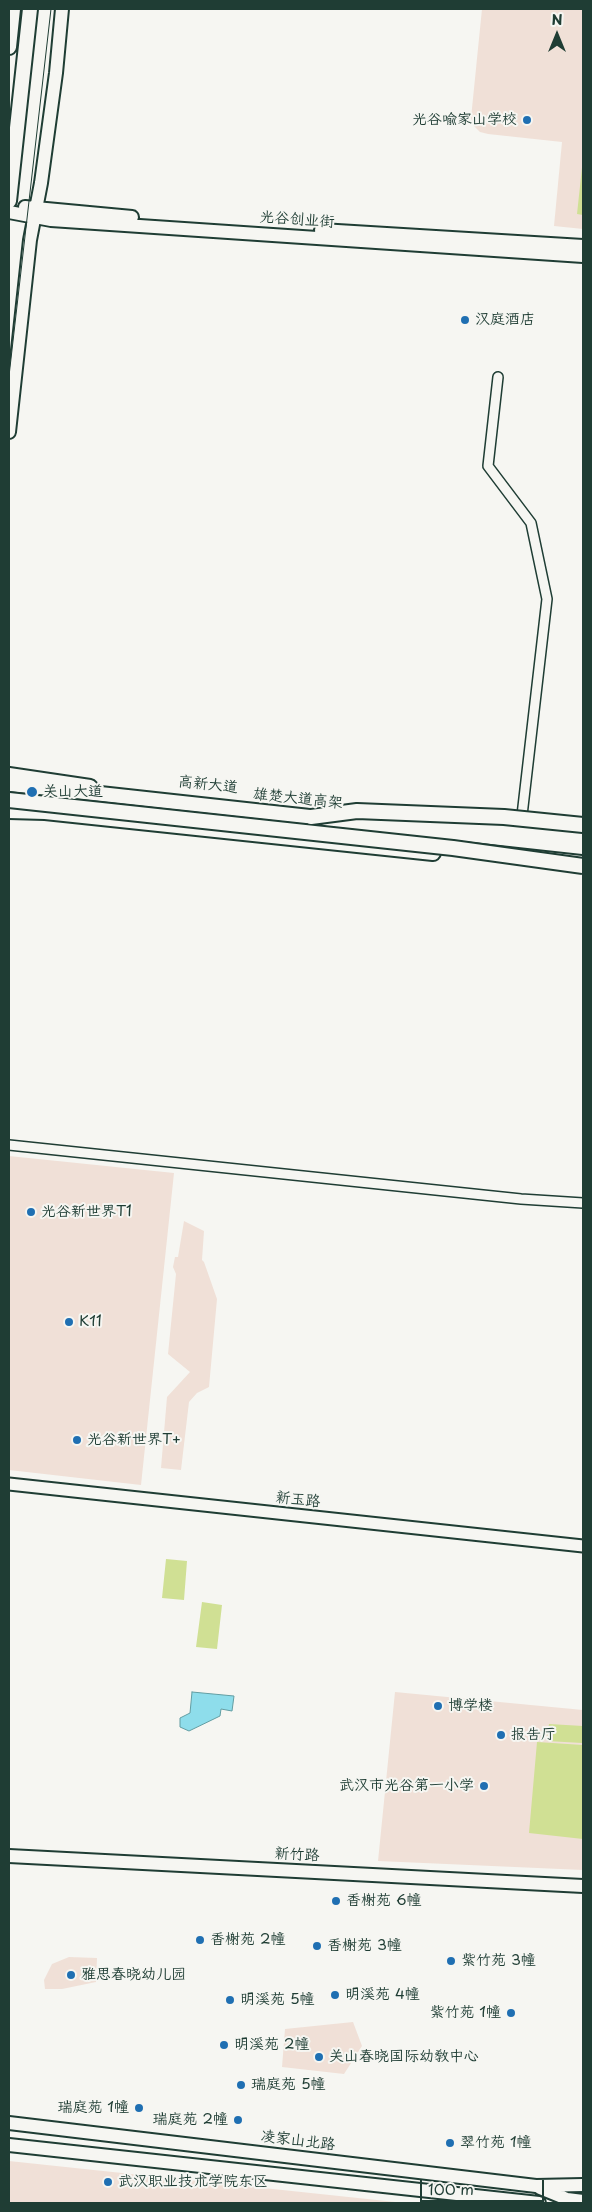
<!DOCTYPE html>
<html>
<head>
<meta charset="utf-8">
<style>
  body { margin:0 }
  #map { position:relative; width:592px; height:2212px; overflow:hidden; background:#f6f6f2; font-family:"Playpen Sans",sans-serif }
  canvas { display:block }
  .frame { position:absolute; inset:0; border:10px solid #1f3d34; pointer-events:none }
  .north { position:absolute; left:532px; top:10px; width:50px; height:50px; -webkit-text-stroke:4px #f6f6f2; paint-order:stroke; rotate:0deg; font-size:14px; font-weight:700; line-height:20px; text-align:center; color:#1f3d34 }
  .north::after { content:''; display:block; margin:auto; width:18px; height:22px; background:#1f3d34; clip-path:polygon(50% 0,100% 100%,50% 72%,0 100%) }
  .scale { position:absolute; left:420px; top:2180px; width:124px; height:22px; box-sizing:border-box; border:2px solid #1f3d34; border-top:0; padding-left:6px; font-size:15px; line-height:18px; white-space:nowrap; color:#1f3d34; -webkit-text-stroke:4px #f6f6f2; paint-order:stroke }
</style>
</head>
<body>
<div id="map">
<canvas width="592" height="2212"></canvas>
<div class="frame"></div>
<div class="north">N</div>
<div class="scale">100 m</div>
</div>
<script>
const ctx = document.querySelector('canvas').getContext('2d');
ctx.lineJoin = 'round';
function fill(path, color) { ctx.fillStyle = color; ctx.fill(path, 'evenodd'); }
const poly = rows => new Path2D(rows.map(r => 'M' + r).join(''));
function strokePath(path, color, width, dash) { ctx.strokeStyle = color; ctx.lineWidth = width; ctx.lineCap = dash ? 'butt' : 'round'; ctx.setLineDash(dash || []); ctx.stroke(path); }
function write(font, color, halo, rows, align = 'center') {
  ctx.font = font + ' "Playpen Sans","LXGW WenKai TC",sans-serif'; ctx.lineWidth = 4; ctx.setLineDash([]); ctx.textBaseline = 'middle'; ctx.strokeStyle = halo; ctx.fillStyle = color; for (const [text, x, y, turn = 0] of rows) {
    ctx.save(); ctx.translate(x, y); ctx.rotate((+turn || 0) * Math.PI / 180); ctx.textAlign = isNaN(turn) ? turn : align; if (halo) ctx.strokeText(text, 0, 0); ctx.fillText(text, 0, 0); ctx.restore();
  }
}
fill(poly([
  [482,9,583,9,583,229,554,226,562,142,488,134,480,132,474,126,471,118],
  [9,1156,174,1173,141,1485,9,1470],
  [184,1221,204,1231,202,1260,204,1262,217,1299,209,1387,197,1393,189,1402,181,1470,161,1468,167,1397,190,1372,168,1354,176,1274,173,1267,175,1257,178,1257],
  [395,1692,583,1710,583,1870,378,1861],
  [69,1957,97,1958,96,1982,62,1989,45,1989,44,1980,52,1964],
  [353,2022,362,2046,344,2074,282,2067,285,2029],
  [9,2161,405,2203,9,2203]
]), '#f0e0d7');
fill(poly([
  [583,158,583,215,577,214],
  [166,1559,187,1561,184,1600,162,1598],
  [202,1602,222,1605,217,1649,196,1647],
  [549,1724,583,1726,582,1743,547,1741],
  [537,1742,583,1745,583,1839,529,1833]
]), '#d0e094');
const water = poly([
  [192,1692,234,1696,232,1711,221,1709,220,1716,189,1731,180,1727,180,1718,190,1713,192,1692]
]);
fill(water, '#8eddeb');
strokePath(water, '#629da2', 1);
const minor = poly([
  [498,377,488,466,531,523,547,599,521,824],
  [9,1145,521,1199,583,1203]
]);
const tertiary = poly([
  [9,1484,583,1546]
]);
const secondary = poly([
  [25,207,132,217],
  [9,212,51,220,583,256],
  [321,230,583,246],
  [9,432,30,240,41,183,56,73,62,9],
  [9,1856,583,1886],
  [9,2123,536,2186,583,2185],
  [9,2145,539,2203],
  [540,2188,567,2199,583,2201]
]);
const primary = poly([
  [9,47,13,9],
  [9,201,30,9],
  [9,775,90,787],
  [9,811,45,812,433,853],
  [405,819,583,835]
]);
const trunk = poly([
  [9,784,583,847]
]);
strokePath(minor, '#1f3d34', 12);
strokePath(tertiary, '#1f3d34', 15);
strokePath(secondary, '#1f3d34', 16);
strokePath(primary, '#1f3d34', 18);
strokePath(trunk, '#1f3d34', 18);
strokePath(minor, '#f6f6f2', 9);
strokePath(tertiary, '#f6f6f2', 11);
strokePath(secondary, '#f6f6f2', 12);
strokePath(primary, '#f6f6f2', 14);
strokePath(trunk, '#f6f6f2', 14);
strokePath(poly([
  [9,376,51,9]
]), '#1f3d34', 1);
const trunkBridge = poly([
  [9,800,453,848,583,866],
  [311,817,357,811,504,817,583,825]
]);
strokePath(trunkBridge, '#1f3d34', 18, []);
strokePath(trunkBridge, '#f6f6f2', 14);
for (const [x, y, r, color] of [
  [527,120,5,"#1f6fb2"],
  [465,320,5,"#1f6fb2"],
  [32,792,6,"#1f6fb2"],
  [31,1212,5,"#1f6fb2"],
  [69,1322,5,"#1f6fb2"],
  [77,1440,5,"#1f6fb2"],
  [438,1706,5,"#1f6fb2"],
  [501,1735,5,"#1f6fb2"],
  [484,1786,5,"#1f6fb2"],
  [336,1901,5,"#1f6fb2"],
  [200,1940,5,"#1f6fb2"],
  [317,1946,5,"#1f6fb2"],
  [451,1961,5,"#1f6fb2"],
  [71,1975,5,"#1f6fb2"],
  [335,1995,5,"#1f6fb2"],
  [230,2000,5,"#1f6fb2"],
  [511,2013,5,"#1f6fb2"],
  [224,2045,5,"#1f6fb2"],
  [319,2057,5,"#1f6fb2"],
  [241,2085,5,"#1f6fb2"],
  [139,2108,5,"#1f6fb2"],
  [238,2120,5,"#1f6fb2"],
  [450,2143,5,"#1f6fb2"],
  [108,2182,5,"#1f6fb2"]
]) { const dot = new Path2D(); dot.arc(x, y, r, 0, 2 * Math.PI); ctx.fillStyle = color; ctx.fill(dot); strokePath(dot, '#f6f6f2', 2); }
write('15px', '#1f3d34', '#f6f6f2', [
  ["光谷喻家山学校",517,120,"right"],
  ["汉庭酒店",475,320],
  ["关山大道",43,792],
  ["光谷新世界T1",41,1212],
  ["K11",79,1322],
  ["光谷新世界T+",87,1440],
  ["博学楼",448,1706],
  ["报告厅",511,1735],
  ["武汉市光谷第一小学",474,1786,"right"],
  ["香榭苑 6幢",346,1901],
  ["香榭苑 2幢",210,1940],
  ["香榭苑 3幢",327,1946],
  ["紫竹苑 3幢",461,1961],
  ["雅思春晓幼儿园",81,1975],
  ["明溪苑 4幢",345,1995],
  ["明溪苑 5幢",240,2000],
  ["紫竹苑 1幢",501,2013,"right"],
  ["明溪苑 2幢",234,2045],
  ["关山春晓国际幼教中心",329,2057],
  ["瑞庭苑 5幢",251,2085],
  ["瑞庭苑 1幢",129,2108,"right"],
  ["瑞庭苑 2幢",228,2120,"right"],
  ["翠竹苑 1幢",460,2143],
  ["武汉职业技术学院东区",118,2182]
], 'left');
write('15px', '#1f3d34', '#f6f6f2', [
  ["光谷创业街",297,220,4],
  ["高新大道",208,785,6],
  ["雄楚大道高架",298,799,6],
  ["新玉路",298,1500,6],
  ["新竹路",297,1855,3],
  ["凌家山北路",298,2141,7]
]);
</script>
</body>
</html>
